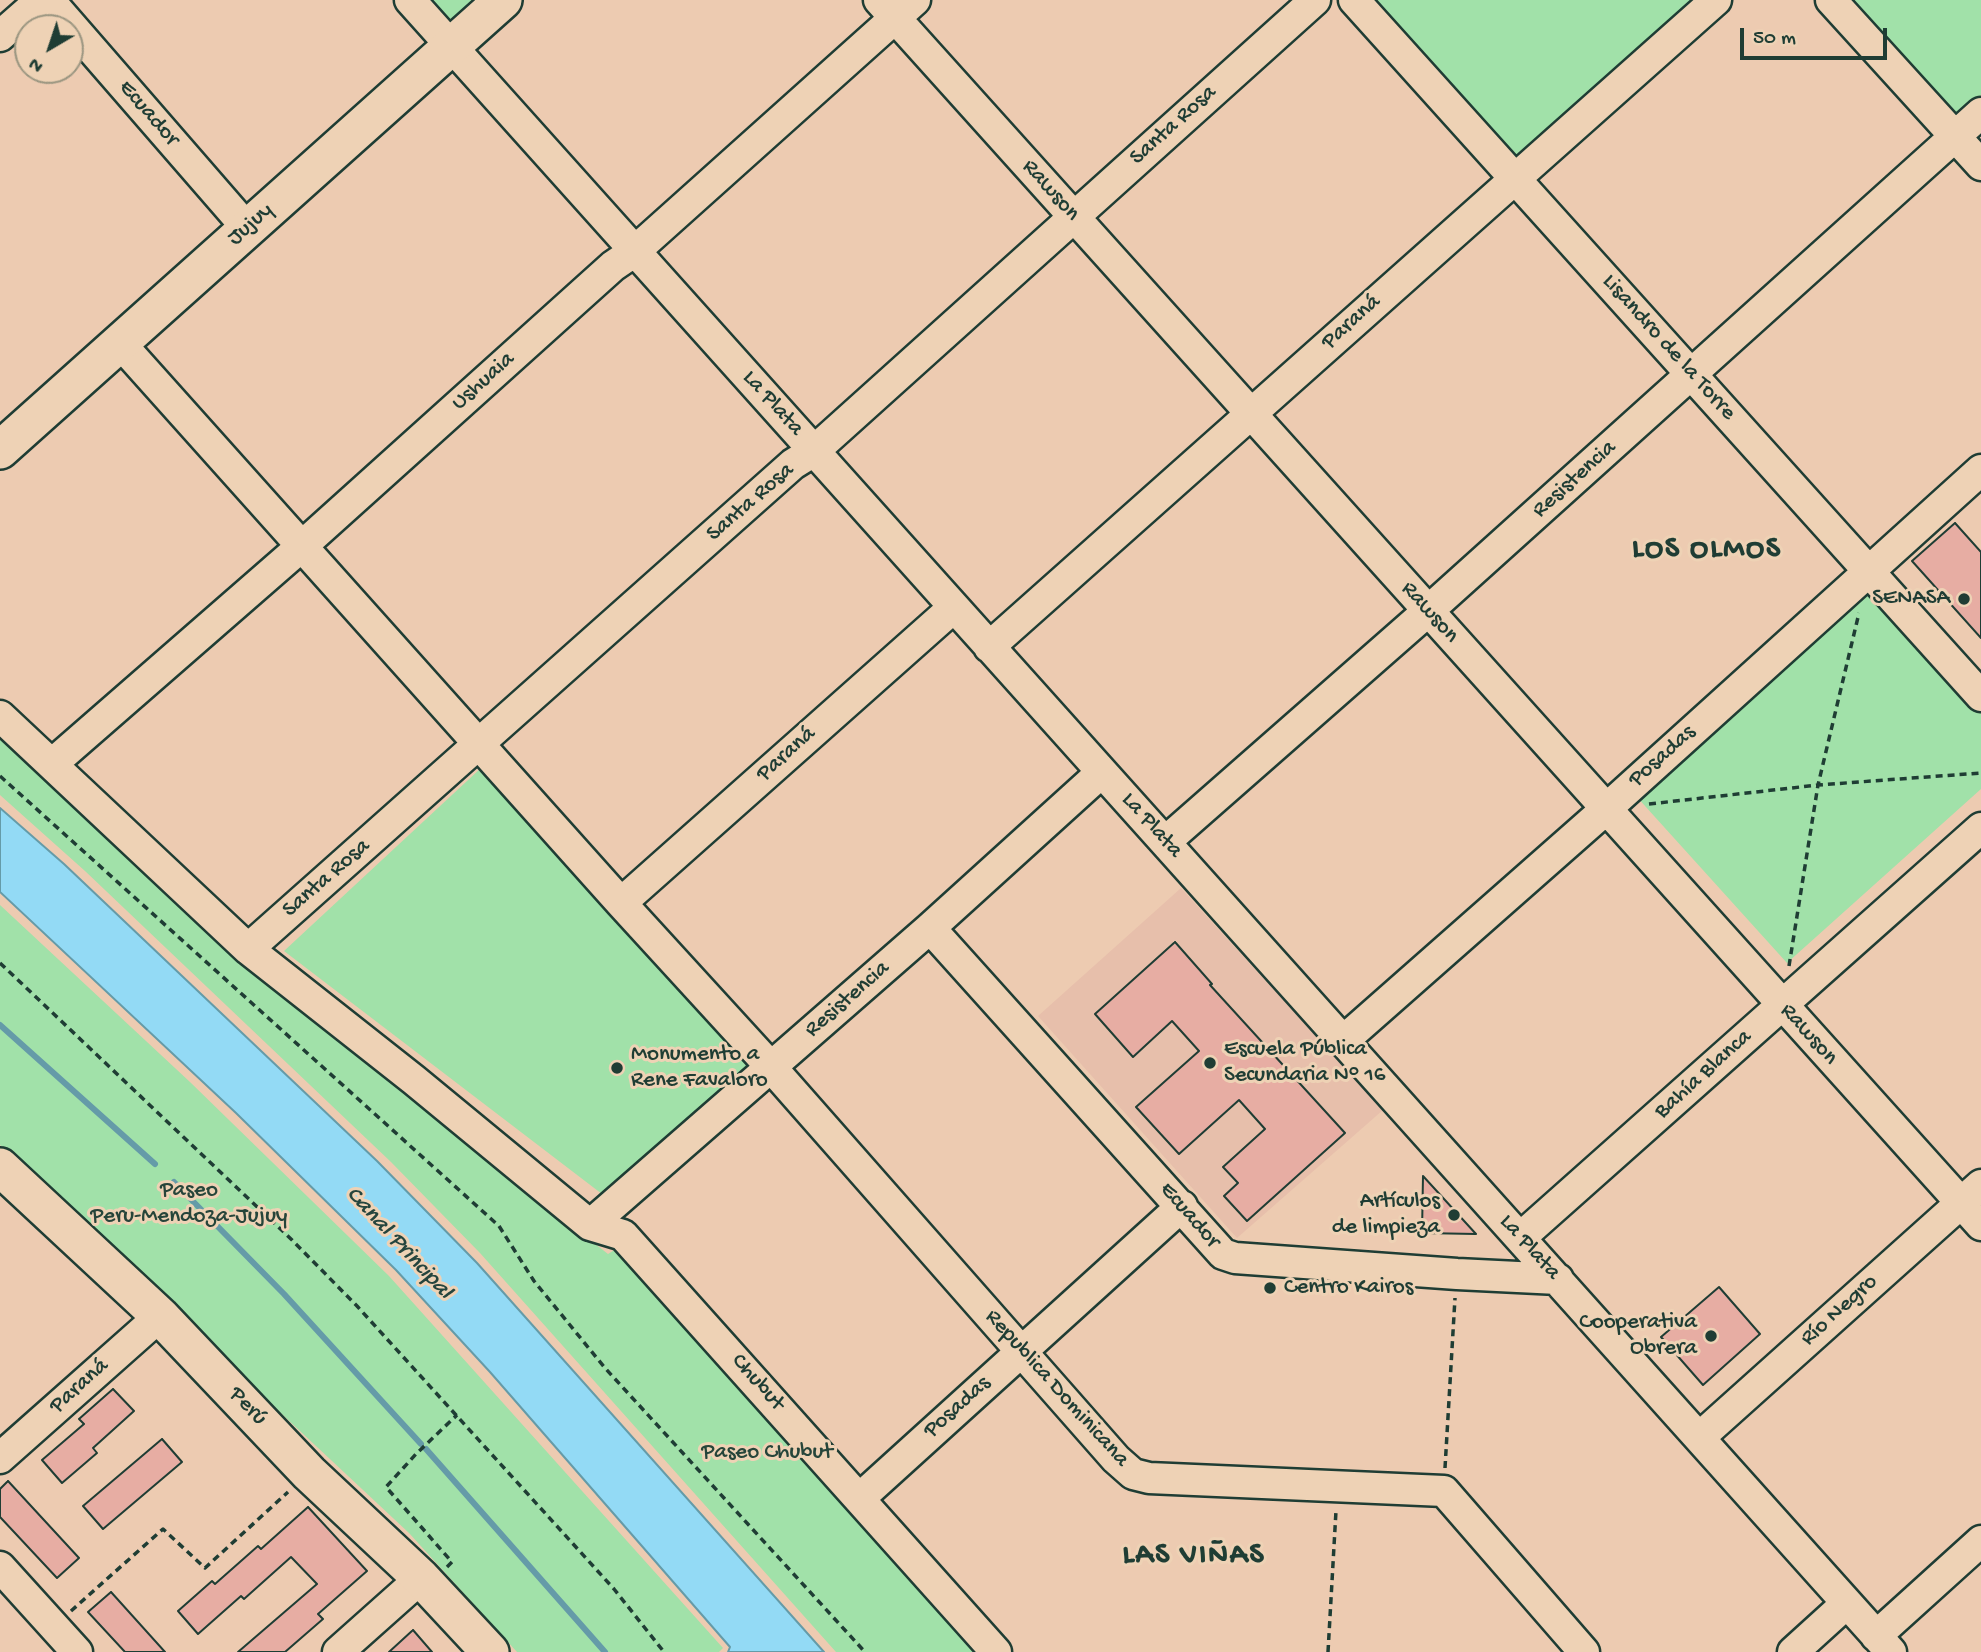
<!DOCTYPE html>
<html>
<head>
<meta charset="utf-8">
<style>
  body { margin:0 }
  #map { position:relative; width:1981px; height:1652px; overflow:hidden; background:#edcbb1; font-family:"Gochi Hand",sans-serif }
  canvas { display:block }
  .north { position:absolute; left:14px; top:14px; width:70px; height:70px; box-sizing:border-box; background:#eed2b5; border:2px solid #9b9681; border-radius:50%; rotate:219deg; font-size:19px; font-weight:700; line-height:28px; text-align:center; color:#1f3d34 }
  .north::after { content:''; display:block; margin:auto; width:24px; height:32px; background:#1f3d34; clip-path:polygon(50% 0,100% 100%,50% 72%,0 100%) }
  .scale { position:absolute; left:1740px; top:28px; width:147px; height:32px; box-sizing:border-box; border:4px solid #1f3d34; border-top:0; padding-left:9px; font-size:21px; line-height:24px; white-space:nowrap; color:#1f3d34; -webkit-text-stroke:5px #eed2b5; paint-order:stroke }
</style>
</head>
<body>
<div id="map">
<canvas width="1981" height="1652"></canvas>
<div class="north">N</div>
<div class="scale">50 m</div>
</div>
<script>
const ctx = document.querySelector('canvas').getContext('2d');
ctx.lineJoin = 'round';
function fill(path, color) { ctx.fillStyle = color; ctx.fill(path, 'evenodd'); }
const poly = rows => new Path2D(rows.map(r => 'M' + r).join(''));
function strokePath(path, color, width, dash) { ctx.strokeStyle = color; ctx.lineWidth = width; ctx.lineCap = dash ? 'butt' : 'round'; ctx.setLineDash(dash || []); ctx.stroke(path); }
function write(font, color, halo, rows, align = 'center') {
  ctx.font = font + ' "Gochi Hand",sans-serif'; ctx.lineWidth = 6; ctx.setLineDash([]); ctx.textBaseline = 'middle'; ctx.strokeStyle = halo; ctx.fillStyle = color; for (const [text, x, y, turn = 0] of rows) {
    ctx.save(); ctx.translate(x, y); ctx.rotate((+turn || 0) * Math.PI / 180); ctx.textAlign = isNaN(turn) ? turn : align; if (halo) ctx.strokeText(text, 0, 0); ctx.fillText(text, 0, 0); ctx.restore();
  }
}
fill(poly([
  [1181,888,1383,1110,1237,1238,1038,1016]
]), '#e7bfab');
fill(poly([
  [431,0,478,0,451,23],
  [1367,0,1701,0,1513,166],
  [1846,0,1981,0,1981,95,1954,120],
  [1868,588,1981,713,1981,789,1787,963,1636,796],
  [0,733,589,1239,608,1254,616,1249,981,1652,836,1652,480,1253,391,1162,85,871,0,795],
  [481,768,752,1064,602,1194,284,951],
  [0,905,190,1082,389,1276,723,1648,719,1652,517,1652,409,1533,115,1258,111,1249,0,1145]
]), '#a1e1a9');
const water = poly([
  [0,808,64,864,377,1161,477,1263,824,1652,728,1652,730,1647,490,1372,396,1270,236,1113,0,892,0,808]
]);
fill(water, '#93daf5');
strokePath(water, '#659ba8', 2);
strokePath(poly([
  [0,1025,155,1164],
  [174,1182,284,1294,421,1444],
  [426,1449,605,1652]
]), '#659ba8', 6);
const building = poly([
  [1955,523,1981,552,1981,638,1912,561,1955,523],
  [1175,942,1212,984,1210,985,1345,1133,1247,1221,1224,1196,1238,1183,1223,1167,1265,1129,1239,1100,1179,1154,1136,1107,1199,1051,1172,1021,1133,1057,1095,1014,1175,942],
  [1423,1176,1476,1234,1422,1233,1423,1176],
  [1719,1287,1760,1334,1703,1385,1661,1337,1719,1287],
  [113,1389,134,1411,93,1448,97,1453,62,1483,42,1460,84,1424,79,1419,113,1389],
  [162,1439,182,1462,103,1529,83,1506,162,1439],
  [8,1481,79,1558,57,1578,0,1517,0,1489,8,1481],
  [308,1507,367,1571,318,1614,323,1619,285,1652,238,1652,317,1584,291,1557,244,1599,241,1596,198,1634,178,1611,212,1581,215,1584,258,1546,261,1549,308,1507],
  [111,1592,165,1652,125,1652,88,1612,111,1592],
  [413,1630,432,1652,389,1652,413,1630]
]);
fill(building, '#e7ada3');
strokePath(building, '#1f3d34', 2);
const minor = poly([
  [49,0,247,228],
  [410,0,1891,1652],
  [879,0,1981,1225],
  [1354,0,1981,696],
  [1831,0,1981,165],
  [0,36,41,0],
  [120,343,621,903,771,1067,1116,1459,1133,1474,1149,1478,1444,1491,1584,1652],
  [989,647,1716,0],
  [0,716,248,949,414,1080,590,1225,623,1235,996,1652],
  [52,764,302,546,613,266,635,251,915,0],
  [1165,842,1428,611,1981,113],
  [621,903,953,608],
  [930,928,1223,1254,1235,1258,1457,1274,1558,1279],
  [248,949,793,464,814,451,1315,0],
  [1343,1041,1605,810,1981,470],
  [590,1225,930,928,1102,772],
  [1520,1238,1981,828],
  [1700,1437,1981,1185],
  [0,1458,160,1316],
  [860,1498,1182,1206],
  [0,1567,77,1652],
  [1876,1636,1981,1541],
  [338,1652,421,1578],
  [1793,1652,1847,1603]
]);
const major = poly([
  [0,450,503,0],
  [0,1167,160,1316,309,1473,421,1578,490,1652]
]);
strokePath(minor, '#1f3d34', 35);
strokePath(major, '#1f3d34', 42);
strokePath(poly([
  [0,776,499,1226,534,1281,605,1368,865,1652],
  [1649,804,1818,785,1981,773],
  [0,963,292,1240,357,1306,614,1589,664,1652],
  [1789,966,1818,785,1859,613],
  [1445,1468,1455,1298],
  [447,1567,452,1562,386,1487,416,1454,457,1415],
  [71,1611,163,1529,205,1568,288,1492],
  [1328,1652,1336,1511]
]), '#1f3d34', 3.5, [7, 5]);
strokePath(minor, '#eed2b5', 30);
strokePath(major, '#eed2b5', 37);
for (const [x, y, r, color] of [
  [1964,599,7,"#1f3d34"],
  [1210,1063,7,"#1f3d34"],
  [617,1068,7,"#1f3d34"],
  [1454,1215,7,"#1f3d34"],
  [1270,1288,7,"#1f3d34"],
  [1711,1336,7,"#1f3d34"]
]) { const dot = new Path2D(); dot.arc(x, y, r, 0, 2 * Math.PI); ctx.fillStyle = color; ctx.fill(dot); strokePath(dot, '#eed2b5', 2.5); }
write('23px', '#1f3d34', '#eed2b5', [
  ["Ecuador",148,114,49],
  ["Santa Rosa",1174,126,-42],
  ["Rawson",1050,191,48],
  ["Jujuy",251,225,-42],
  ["Paraná",1352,323,-42],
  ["Lisandro de la Torre",1668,348,48],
  ["Ushuaia",484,382,-42],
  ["La Plata",772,404,48],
  ["Resistencia",1575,480,-42],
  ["Santa Rosa",751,503,-41],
  ["Rawson",1429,613,48],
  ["Paraná",787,755,-42],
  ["Posadas",1663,757,-42],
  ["La Plata",1151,826,48],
  ["Santa Rosa",327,879,-41],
  ["Resistencia",848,1000,-41],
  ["Rawson",1808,1035,48],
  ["Bahía Blanca",1704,1075,-42],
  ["Ecuador",1189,1216,49],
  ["La Plata",1529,1248,48],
  ["Río Negro",1840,1311,-42],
  ["Chubut",757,1383,48],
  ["Paraná",80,1387,-42],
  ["Republica Dominicana",1056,1389,48],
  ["Perú",247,1407,46],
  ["Posadas",958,1408,-42]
]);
write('23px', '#1f3d34', '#eed2b5', [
  ["SENASA",1950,599],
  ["Escuela Pública",1224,1050,"left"],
  ["Secundaria N° 16",1224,1076,"left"],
  ["Monumento a",631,1055,"left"],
  ["Rene Favaloro",631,1081,"left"],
  ["Artículos",1440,1202],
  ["de limpieza",1440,1228],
  ["Centro Kairos",1284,1288,"left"],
  ["Cooperativa",1697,1323],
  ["Obrera",1697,1349]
], 'right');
write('23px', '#26453a', '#eed2b5', [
  ["Paseo",189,1191],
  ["Peru-Mendoza-Jujuy",189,1217],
  ["Paseo Chubut",767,1453]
]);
write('italic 24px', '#25453e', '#eed2b5', [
  ["Canal Principal",398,1244,47]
]);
ctx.letterSpacing = '2px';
write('bold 30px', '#1f3d34', '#eed2b5', [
  ["LOS OLMOS",1707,551],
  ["LAS VIÑAS",1194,1557]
]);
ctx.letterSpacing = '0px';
</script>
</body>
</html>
